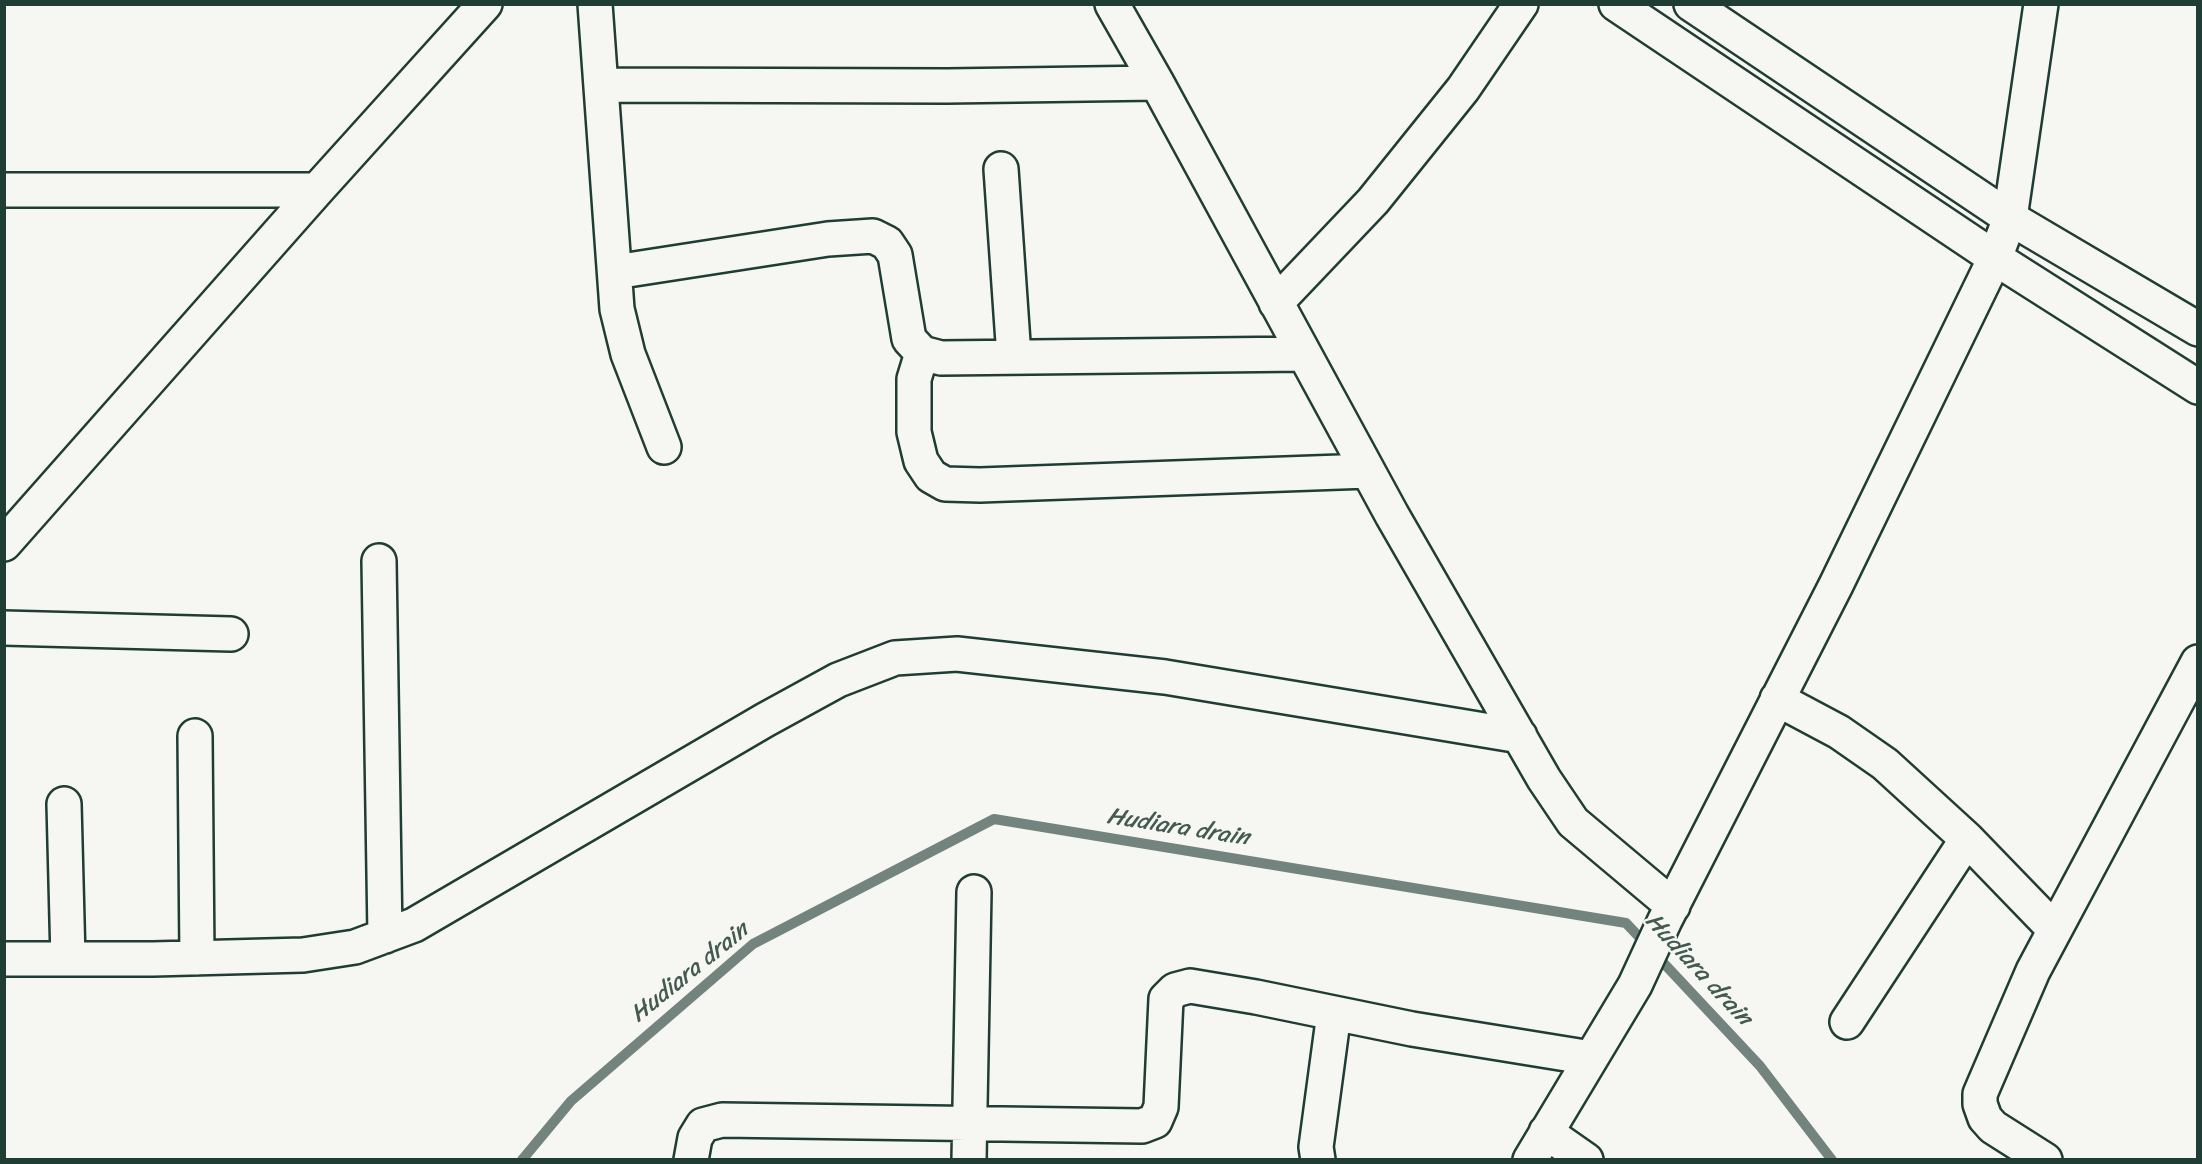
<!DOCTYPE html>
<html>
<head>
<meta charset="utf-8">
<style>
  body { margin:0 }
  #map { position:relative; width:2202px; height:1164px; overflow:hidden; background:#f6f6f2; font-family:Sriracha,sans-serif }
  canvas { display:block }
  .frame { position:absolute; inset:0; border:6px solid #1f3d34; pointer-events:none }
</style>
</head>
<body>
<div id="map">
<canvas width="2202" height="1164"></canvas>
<div class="frame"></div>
</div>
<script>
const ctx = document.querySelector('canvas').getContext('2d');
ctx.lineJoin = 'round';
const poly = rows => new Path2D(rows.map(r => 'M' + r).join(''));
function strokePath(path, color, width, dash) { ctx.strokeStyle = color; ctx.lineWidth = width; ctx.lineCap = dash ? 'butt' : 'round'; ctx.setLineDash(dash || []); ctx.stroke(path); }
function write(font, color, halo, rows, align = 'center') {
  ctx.font = font + ' Sriracha,sans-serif'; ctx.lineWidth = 4.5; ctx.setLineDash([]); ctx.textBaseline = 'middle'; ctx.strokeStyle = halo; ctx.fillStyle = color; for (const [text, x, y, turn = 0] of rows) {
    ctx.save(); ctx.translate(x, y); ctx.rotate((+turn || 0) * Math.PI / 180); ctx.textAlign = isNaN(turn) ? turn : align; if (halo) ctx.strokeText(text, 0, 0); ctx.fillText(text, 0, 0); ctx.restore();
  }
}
strokePath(poly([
  [522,1160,571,1101,753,944,994,819,1626,923,1760,1066,1832,1160]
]), '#72847d', 10);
const minor = poly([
  [595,4,617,309,628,354,664,447],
  [1112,4,1157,83,1392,515,1544,779,1573,822,1673,906],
  [601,85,947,86,1157,83],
  [1001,169,1014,357],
  [4,190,317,190],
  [615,272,828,239,873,236,887,243,895,255,909,339,922,353,941,358,1304,354],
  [1276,303,1373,201,1463,89,1521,4],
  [922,353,914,379,914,432,921,461,931,476,945,484,980,485,1368,471],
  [4,544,317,190,485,4],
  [379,561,385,936],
  [4,628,231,634],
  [1777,699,1839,732,1885,764,1967,839,2055,930],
  [195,736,197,958],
  [64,804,68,959],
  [4,959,153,959,303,955,355,947,414,925,765,720,838,680,895,658,957,654,1165,677,1520,736],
  [1847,1022,1967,839],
  [1546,1132,1586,1160],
  [691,1160,695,1138,703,1125,722,1120,1142,1126,1155,1121,1161,1107,1166,999,1175,990,1190,986,1256,997,1412,1029,1591,1058],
  [969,1160,974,892],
  [1318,1160,1316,1147,1334,1013],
  [1530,1160,1635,985,1665,920,1836,585,1995,258,2010,218,2041,4],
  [2045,1160,1993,1127,1985,1118,1980,1104,1980,1094,2033,971,2198,662]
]);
const major = poly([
  [1616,4,1995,258,2198,387],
  [1691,4,2010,218,2198,329]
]);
strokePath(minor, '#1f3d34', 38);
strokePath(major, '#1f3d34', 38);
strokePath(minor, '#f6f6f2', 33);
strokePath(major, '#f6f6f2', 33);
write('italic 24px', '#425a52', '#f6f6f2', [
  ["Hudiara drain",1178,828,9],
  ["Hudiara drain",1698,970,47],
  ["Hudiara drain",690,973,-39]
]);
</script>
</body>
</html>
